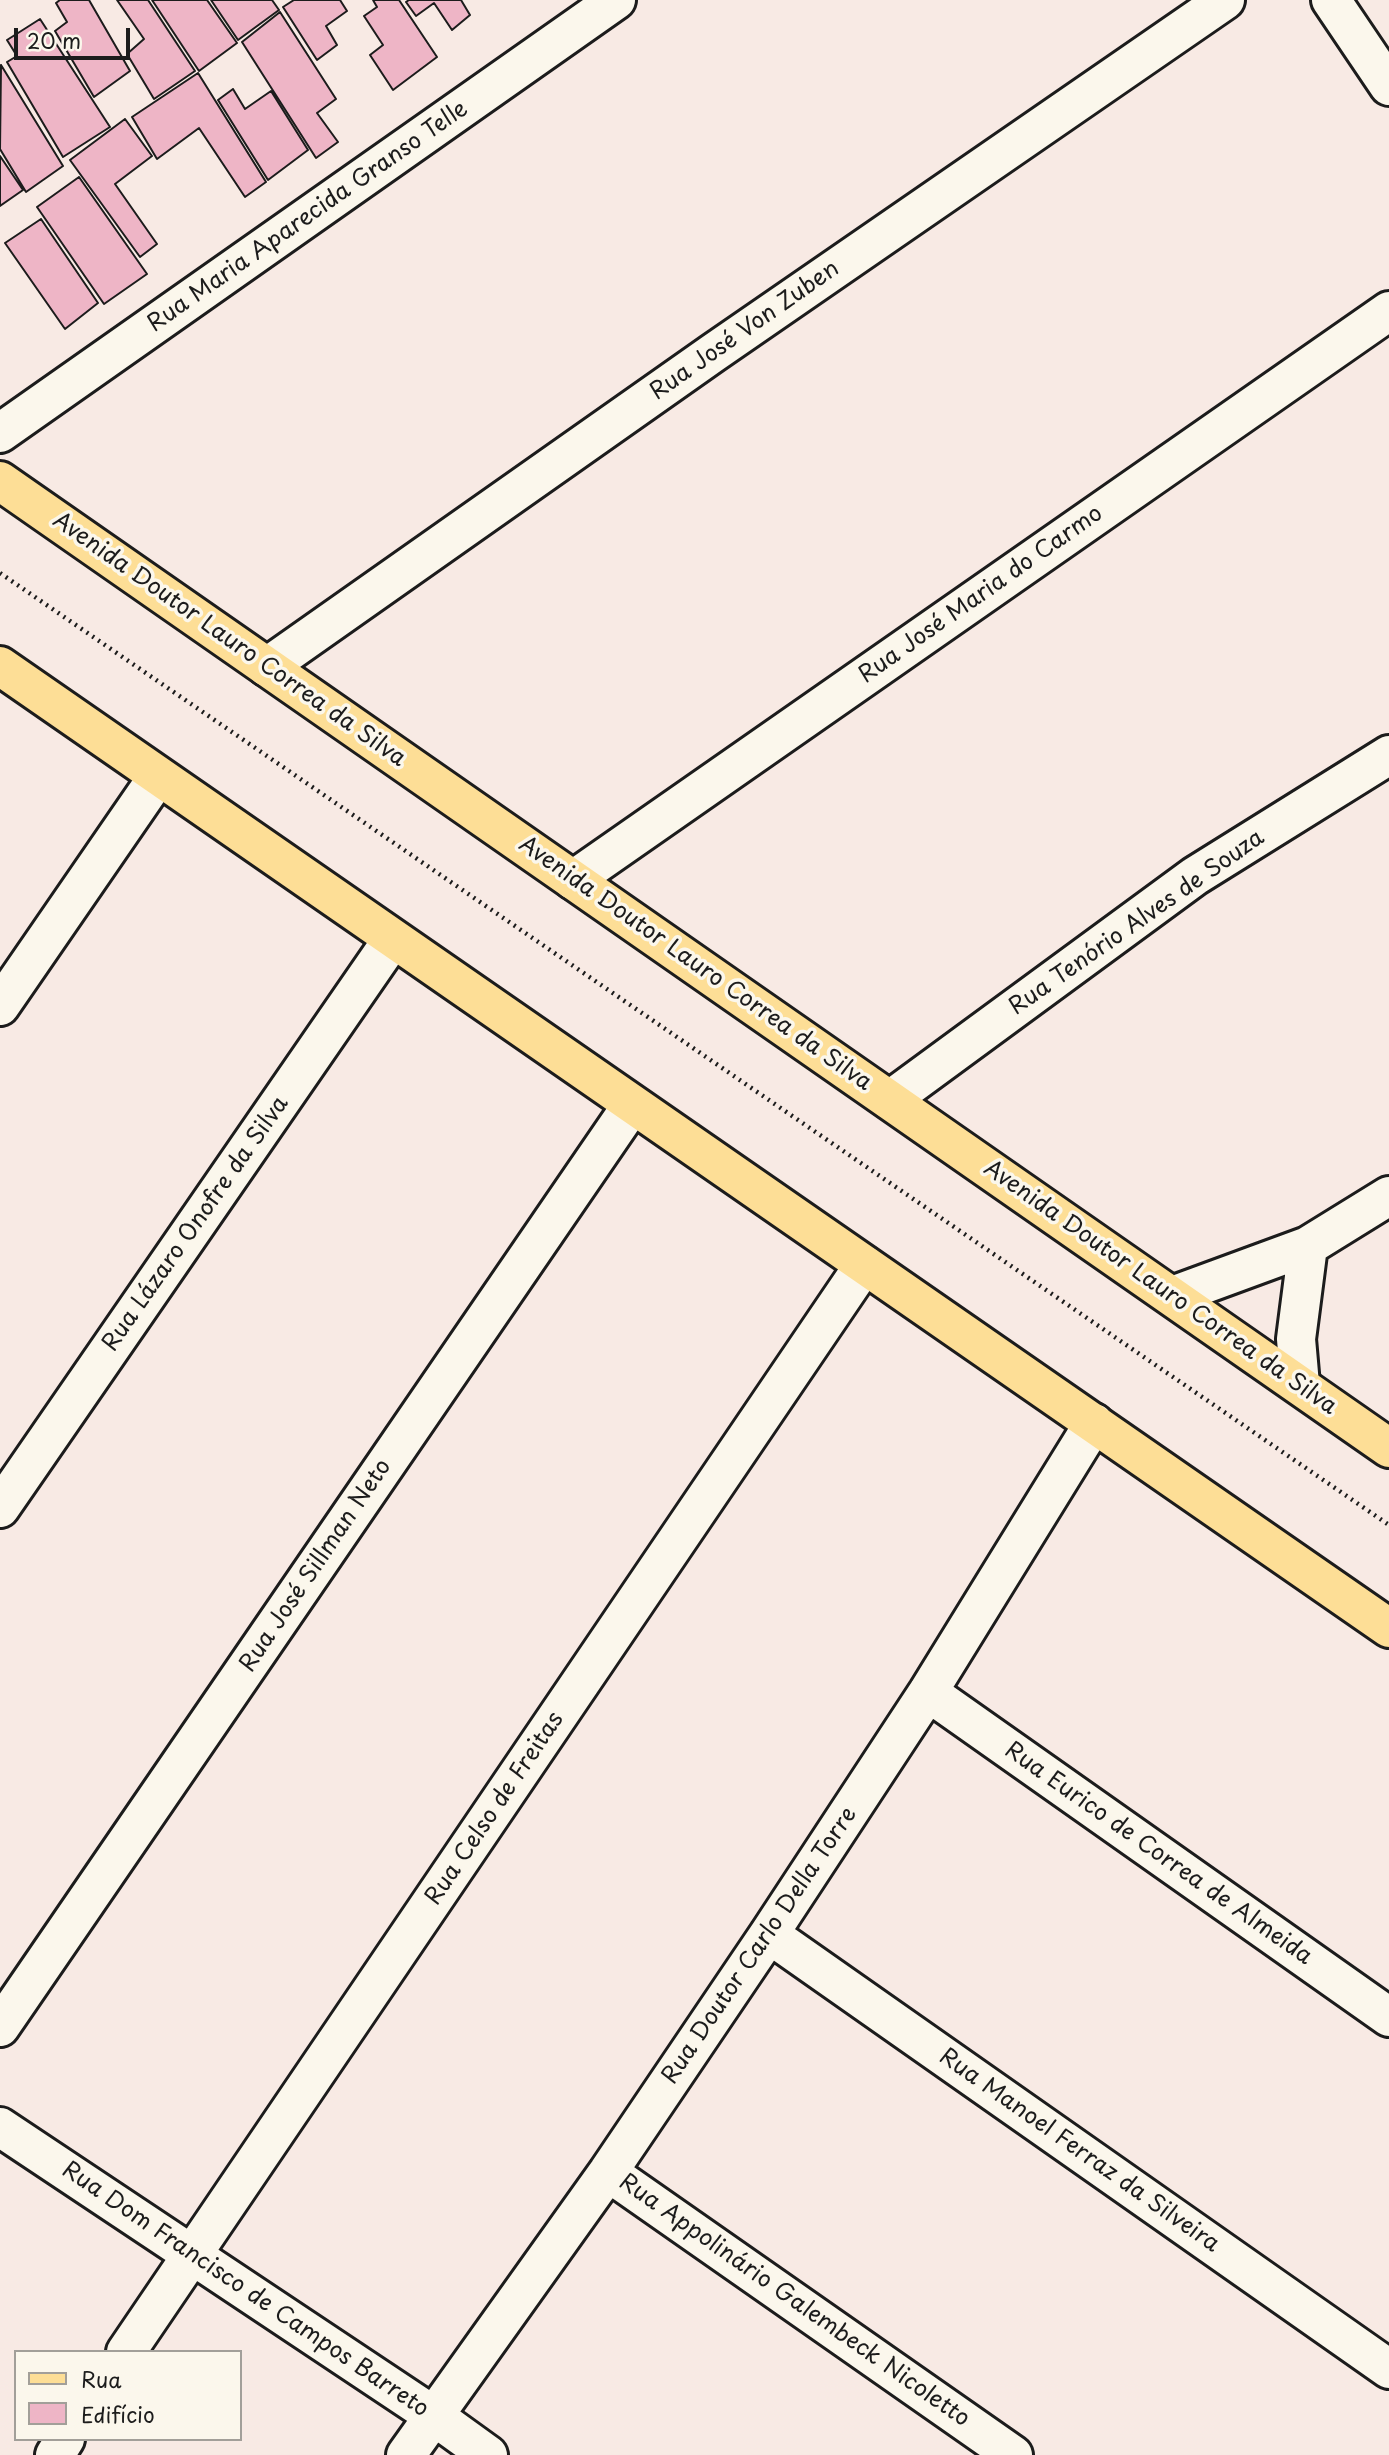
<!DOCTYPE html>
<html>
<head>
<meta charset="utf-8">
<style>
  body { margin:0 }
  #map { position:relative; width:1389px; height:2455px; overflow:hidden; background:#f8eae4; font-family:"Playpen Sans",sans-serif }
  canvas { display:block }
  .legend { position:absolute; left:14px; top:2350px; width:228px; height:91px; box-sizing:border-box; background:#fbf7ec; border:2px solid #a29f99; margin:0; padding:9px 12px; list-style:none; font-size:21px; color:#1c1c1c }
  .legend li { display:flex; align-items:center; gap:14px; height:35px }
  .legend b { width:35px; border:2px solid #a29f99 }
  .scale { position:absolute; left:14px; top:28px; width:116px; height:32px; box-sizing:border-box; border:4px solid #1c1c1c; border-top:0; padding-left:9px; font-size:21px; line-height:24px; white-space:nowrap; color:#1c1c1c; -webkit-text-stroke:5px #fbf7ec; paint-order:stroke }
</style>
</head>
<body>
<div id="map">
<canvas width="1389" height="2455"></canvas>
<ul class="legend">
<li><b style="height:9px;background:#fdde96"></b>Rua</li>
<li><b style="height:19px;background:#eeb5c6"></b>Edifício</li>
</ul>
<div class="scale">20 m</div>
</div>
<script>
const ctx = document.querySelector('canvas').getContext('2d');
ctx.lineJoin = 'round';
function fill(path, color) { ctx.fillStyle = color; ctx.fill(path, 'evenodd'); }
const poly = rows => new Path2D(rows.map(r => 'M' + r).join(''));
function strokePath(path, color, width, dash) { ctx.strokeStyle = color; ctx.lineWidth = width; ctx.lineCap = dash ? 'butt' : 'round'; ctx.setLineDash(dash || []); ctx.stroke(path); }
function write(font, color, halo, rows, align = 'center') {
  ctx.font = font + ' "Playpen Sans",sans-serif'; ctx.lineWidth = 7; ctx.setLineDash([]); ctx.textBaseline = 'middle'; ctx.strokeStyle = halo; ctx.fillStyle = color; for (const [text, x, y, turn = 0] of rows) {
    ctx.save(); ctx.translate(x, y); ctx.rotate((+turn || 0) * Math.PI / 180); ctx.textAlign = isNaN(turn) ? turn : align; if (halo) ctx.strokeText(text, 0, 0); ctx.fillText(text, 0, 0); ctx.restore();
  }
}
const building = poly([
  [60,0,89,0,130,71,94,97,55,31,67,22,56,3,60,0],
  [117,0,148,0,195,71,154,99,127,54,144,39,117,0],
  [152,0,207,0,237,43,199,71,152,0],
  [211,0,272,0,279,10,238,40,211,0],
  [294,0,340,0,347,11,326,26,337,45,317,60,283,7,294,0],
  [373,0,399,0,437,57,393,90,370,55,383,45,364,16,377,7,373,0],
  [409,0,461,0,470,15,452,30,434,3,416,16,406,2,409,0],
  [280,12,336,99,317,113,338,142,316,158,242,42,280,12],
  [40,19,110,127,63,157,7,62,17,56,7,40,40,19],
  [1,65,63,166,26,192,0,149,1,65],
  [198,73,266,182,245,197,199,128,157,159,132,117,198,73],
  [233,89,245,109,271,91,308,150,268,180,218,100,233,89],
  [125,119,152,156,115,184,157,244,140,257,70,160,125,119],
  [0,156,23,190,0,206,0,156],
  [79,177,147,274,104,304,37,207,79,177],
  [41,219,98,303,65,329,5,243,41,219]
]);
fill(building, '#eeb5c6');
strokePath(building, '#1c1c1c', 2);
const minor = poly([
  [1331,0,1389,86],
  [0,433,616,0],
  [267,667,713,353,1225,0],
  [573,880,1389,311],
  [0,1006,157,778],
  [890,1100,1195,876,1389,755],
  [1172,1296,1308,1246,1389,1196],
  [1300,1385,1296,1339,1308,1246],
  [0,1508,392,940],
  [928,1692,1389,2017],
  [769,1934,1389,2369],
  [0,2027,632,1105],
  [0,2127,434,2416,488,2455],
  [608,2172,1013,2455],
  [126,2352,864,1265],
  [55,2455,65,2439],
  [406,2455,608,2172,769,1934,928,1692,1094,1423]
]);
const major = poly([
  [0,481,1389,1448],
  [0,666,1389,1628]
]);
strokePath(minor, '#1c1c1c', 44);
strokePath(major, '#1c1c1c', 44);
strokePath(poly([
  [0,573,1389,1525]
]), '#1c1c1c', 4.5, [2, 5]);
strokePath(minor, '#fbf7ec', 38);
strokePath(major, '#fdde96', 38);
write('23px', '#1c1c1c', '#fbf7ec', [
  ["Rua Maria Aparecida Granso Telle",308,217,-35],
  ["Rua José Von Zuben",745,331,-35],
  ["Rua José Maria do Carmo",981,595,-35],
  ["Avenida Doutor Lauro Correa da Silva",229,640,35],
  ["Rua Tenório Alves de Souza",1137,923,-35],
  ["Avenida Doutor Lauro Correa da Silva",695,964,35],
  ["Rua Lázaro Onofre da Silva",196,1224,-55],
  ["Avenida Doutor Lauro Correa da Silva",1160,1288,35],
  ["Rua José Sillman Neto",316,1566,-56],
  ["Rua Celso de Freitas",495,1809,-56],
  ["Rua Eurico de Correa de Almeida",1158,1854,35],
  ["Rua Doutor Carlo Della Torre",760,1946,-56],
  ["Rua Manoel Ferraz da Silveira",1079,2151,35],
  ["Rua Dom Francisco de Campos Barreto",245,2290,34],
  ["Rua Appolinário Galembeck Nicoletto",794,2301,35]
]);
</script>
</body>
</html>
